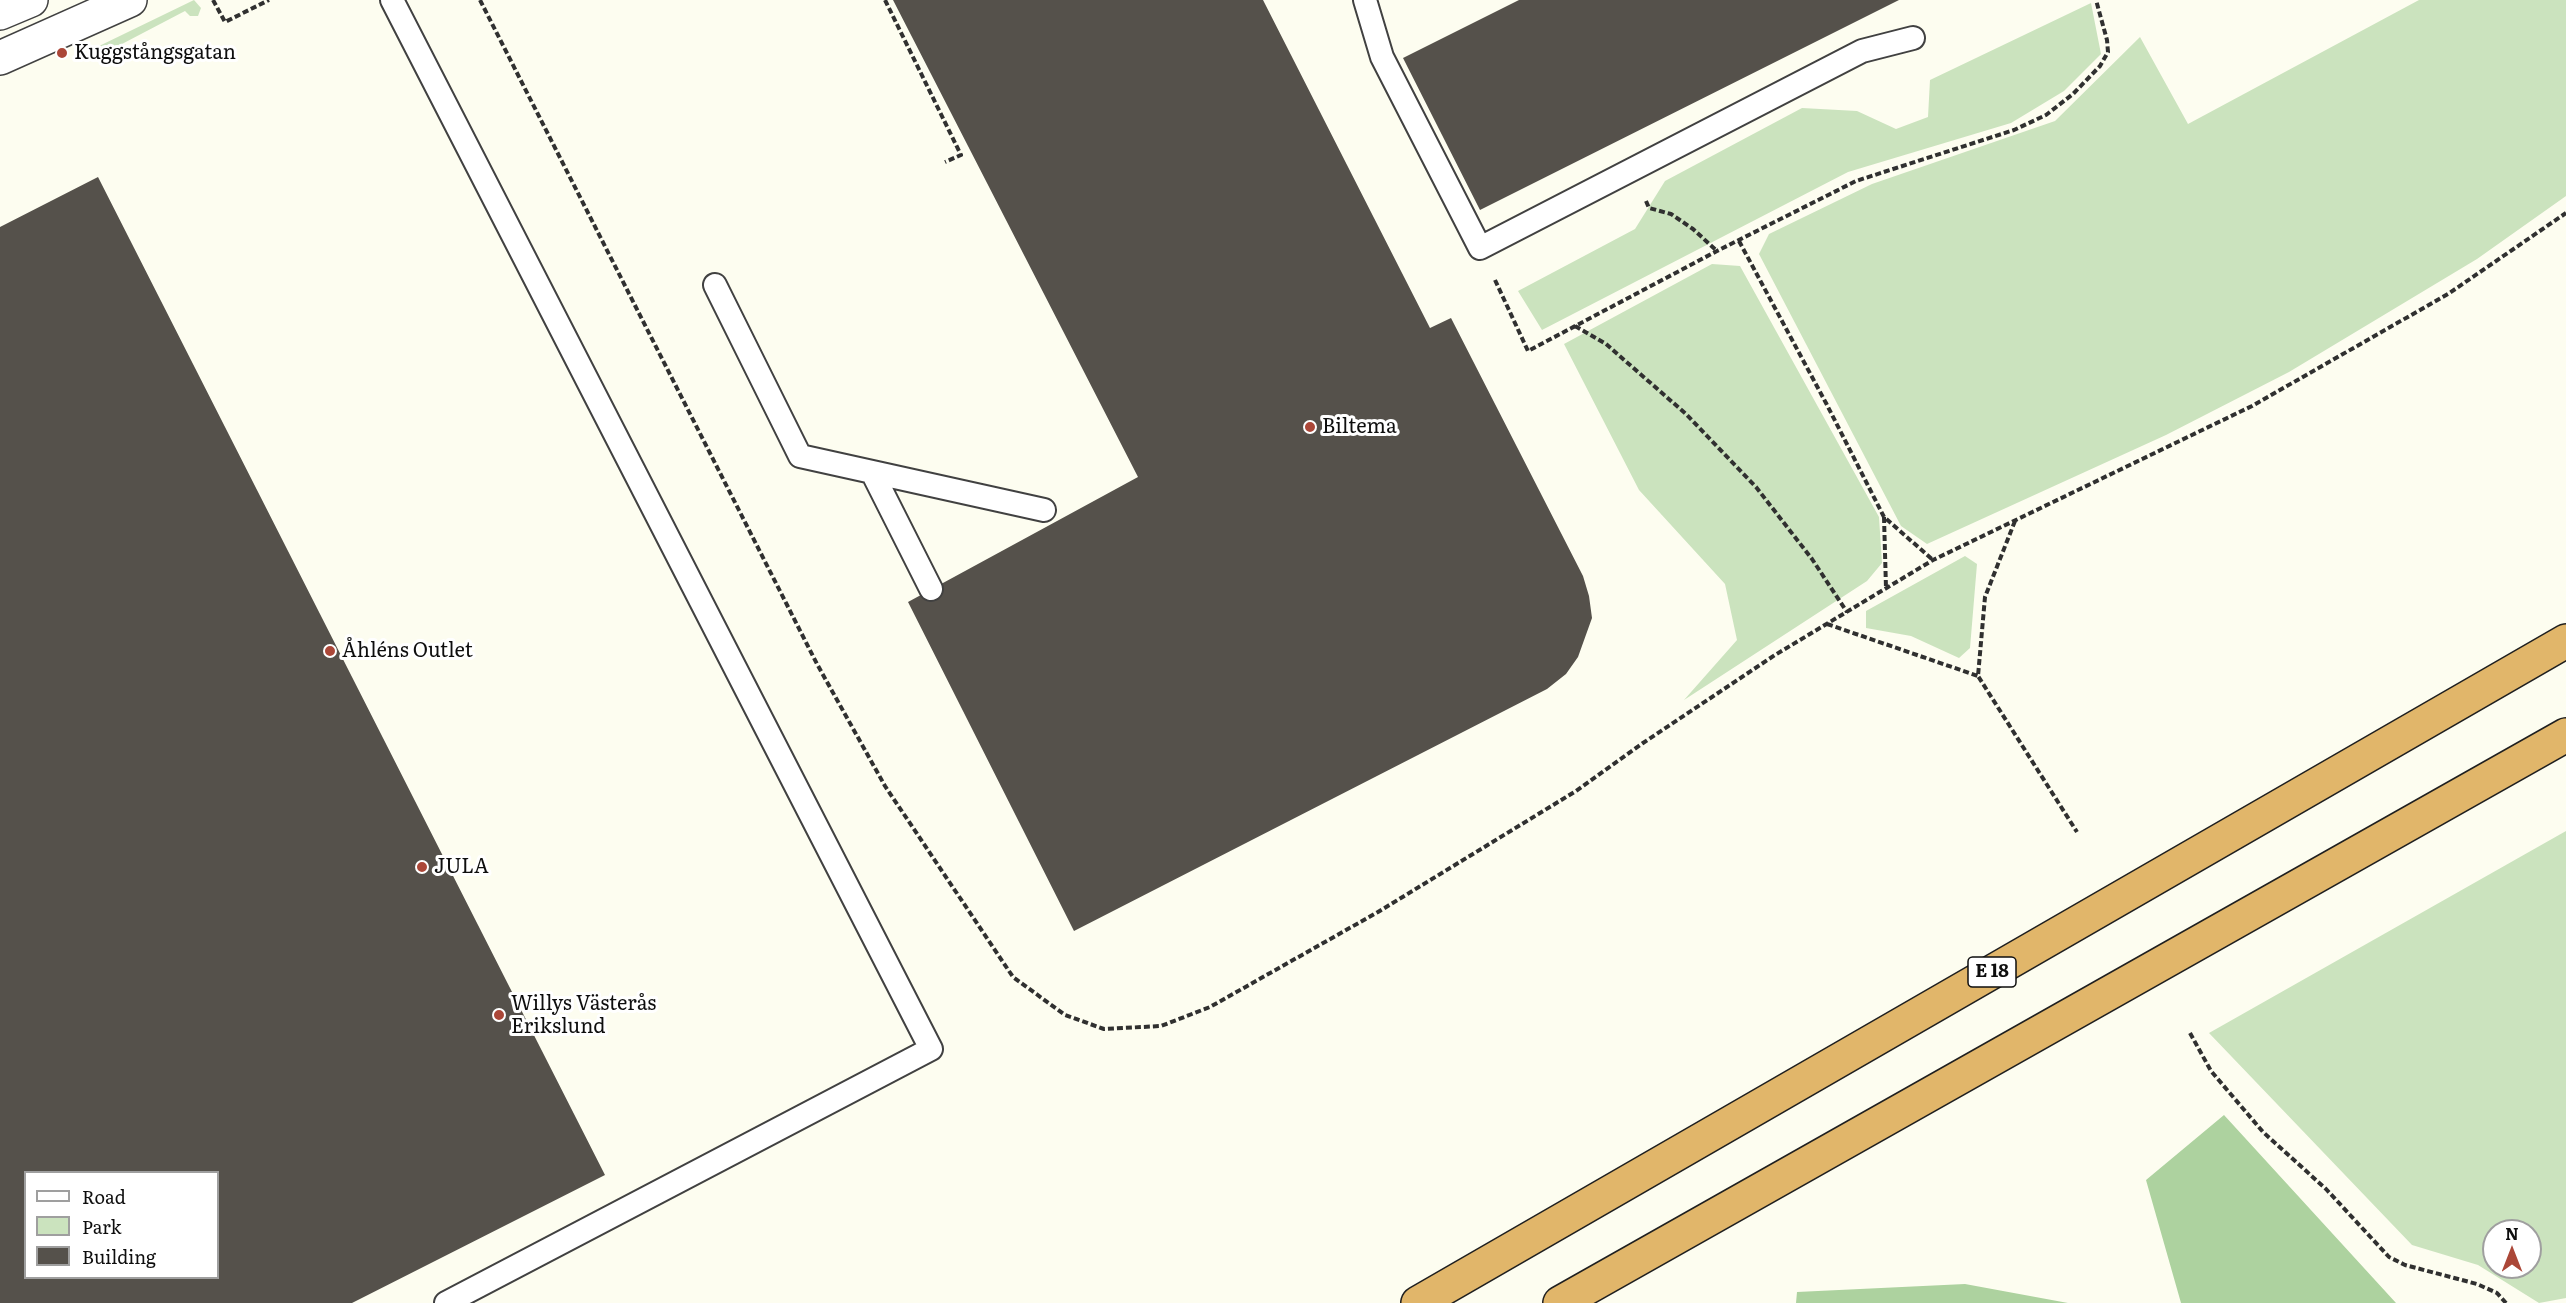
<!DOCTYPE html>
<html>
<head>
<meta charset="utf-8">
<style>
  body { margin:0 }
  #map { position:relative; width:2566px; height:1303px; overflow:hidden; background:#fdfdf0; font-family:Literata,serif }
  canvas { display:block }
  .legend { position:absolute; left:24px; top:1171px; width:195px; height:108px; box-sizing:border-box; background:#fff; border:2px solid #9f9f9f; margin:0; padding:8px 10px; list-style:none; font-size:18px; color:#0e0e0e }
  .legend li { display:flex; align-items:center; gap:12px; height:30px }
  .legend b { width:30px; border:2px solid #9f9f9f }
  .north { position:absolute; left:2482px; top:1219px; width:60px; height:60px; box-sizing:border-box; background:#fff; border:2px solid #9f9f9f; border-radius:50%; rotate:0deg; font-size:16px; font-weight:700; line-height:24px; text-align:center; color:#0e0e0e }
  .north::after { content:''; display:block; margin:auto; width:21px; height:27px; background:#ab4738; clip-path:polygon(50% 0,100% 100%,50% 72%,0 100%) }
</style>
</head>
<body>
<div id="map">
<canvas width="2566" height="1303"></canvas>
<ul class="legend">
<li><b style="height:8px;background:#fff"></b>Road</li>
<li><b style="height:16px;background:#cbe3be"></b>Park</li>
<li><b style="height:16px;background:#55514b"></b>Building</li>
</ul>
<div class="north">N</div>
</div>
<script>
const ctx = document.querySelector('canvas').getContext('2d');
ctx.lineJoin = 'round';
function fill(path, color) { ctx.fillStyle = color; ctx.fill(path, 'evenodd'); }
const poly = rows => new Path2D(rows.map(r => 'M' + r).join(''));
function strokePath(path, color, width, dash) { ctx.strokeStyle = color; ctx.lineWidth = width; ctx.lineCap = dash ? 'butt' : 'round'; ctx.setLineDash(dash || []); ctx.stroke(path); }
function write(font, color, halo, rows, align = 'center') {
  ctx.font = font + ' Literata,serif'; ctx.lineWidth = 6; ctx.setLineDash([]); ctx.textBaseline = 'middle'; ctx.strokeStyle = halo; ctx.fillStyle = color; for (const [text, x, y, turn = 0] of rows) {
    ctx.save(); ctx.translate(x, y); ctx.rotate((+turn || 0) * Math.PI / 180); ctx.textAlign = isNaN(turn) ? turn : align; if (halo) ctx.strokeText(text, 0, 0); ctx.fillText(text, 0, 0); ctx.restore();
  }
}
fill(poly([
  [194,0,201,8,198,16,190,16,185,11,99,56,95,48],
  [2419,0,2566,0,2566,196,2477,259,2289,372,2166,435,1927,544,1901,526,1759,254,1769,234,1872,184,2055,121,2140,37,2188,124],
  [2091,3,2101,54,2064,91,2011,123,1848,172,1542,330,1518,291,1635,229,1665,181,1802,108,1857,111,1896,129,1928,117,1930,80],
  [1712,264,1740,266,1879,517,1882,563,1867,581,1684,700,1737,640,1725,584,1639,490,1564,344],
  [1965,556,1977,564,1970,648,1959,658,1911,636,1866,628,1866,611],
  [2566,831,2566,1298,2539,1303,2478,1265,2412,1245,2209,1033],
  [2494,1231,2530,1231,2530,1267,2494,1267]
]), '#cbe3be');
fill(poly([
  [2224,1115,2396,1303,2181,1303,2146,1180],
  [1965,1284,2068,1303,1796,1303,1797,1292]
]), '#add29f');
fill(poly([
  [893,0,1263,0,1430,328,1451,318,1583,576,1589,596,1592,618,1578,657,1566,674,1547,689,1074,931,908,602,1138,477],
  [1519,0,1899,0,1480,210,1403,58],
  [98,177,605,1175,352,1303,0,1303,0,227],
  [26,1172,218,1172,218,1278,26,1278]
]), '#55514b');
const service = poly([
  [392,0,931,1049,446,1303],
  [1365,0,1382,57,1480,248,1862,51,1913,38],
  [715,285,800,456,1044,510],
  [872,472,931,589]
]);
const tertiary = poly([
  [0,13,31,0],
  [0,58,130,0]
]);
const motorway = poly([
  [1418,1303,2566,641],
  [1560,1303,2566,735]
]);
strokePath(service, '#414141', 26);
strokePath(tertiary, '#414141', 36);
strokePath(motorway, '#1f1f1f', 36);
strokePath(poly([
  [213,0,225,22,269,0],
  [480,0,817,664,885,786,1013,977,1065,1015,1104,1029,1161,1026,1210,1007,1378,912,1576,791,1643,743,1775,655,1933,560,2252,406,2448,294,2566,213],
  [885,0,961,155,945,162],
  [1646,201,1649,208,1671,214,1693,229,1717,251],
  [1739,241,1826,403,1884,517,1933,560],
  [1495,280,1528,351,1717,251,1856,181,2014,130,2046,115,2073,94,2100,66,2108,52,2107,40,2096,0],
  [1575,326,1606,344,1686,414,1756,487,1812,559,1847,612],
  [1884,517,1886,588],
  [2015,521,1985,597,1978,676,2077,832],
  [1827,624,1978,676],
  [2190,1033,2211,1071,2263,1132,2326,1189,2389,1257,2405,1265,2477,1284,2497,1293,2506,1303]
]), '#303030', 4, [6, 3]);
strokePath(service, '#fff', 22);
strokePath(tertiary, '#fff', 33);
strokePath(motorway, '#e1b66a', 33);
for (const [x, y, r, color] of [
  [62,53,6,"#ab4738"],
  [1310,427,6,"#ab4738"],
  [330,651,6,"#ab4738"],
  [422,867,6,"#ab4738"],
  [499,1015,6,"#ab4738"]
]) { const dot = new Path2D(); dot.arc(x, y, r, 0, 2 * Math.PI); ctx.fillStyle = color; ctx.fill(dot); strokePath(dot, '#fff', 2); }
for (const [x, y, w] of [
  [1992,972,48]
]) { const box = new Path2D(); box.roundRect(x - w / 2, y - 15, w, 30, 4.5); ctx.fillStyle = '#fff'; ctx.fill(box); strokePath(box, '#0e0e0e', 1.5); }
write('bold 18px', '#0e0e0e', null, [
  ["E 18",1992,972]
]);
write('20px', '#0e0e0e', '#fff', [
  ["Kuggstångsgatan",74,53],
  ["Biltema",1322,427],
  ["Åhléns Outlet",342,651],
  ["JULA",434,867],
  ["Willys Västerås",511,1004],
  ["Erikslund",511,1027]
], 'left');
</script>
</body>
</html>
